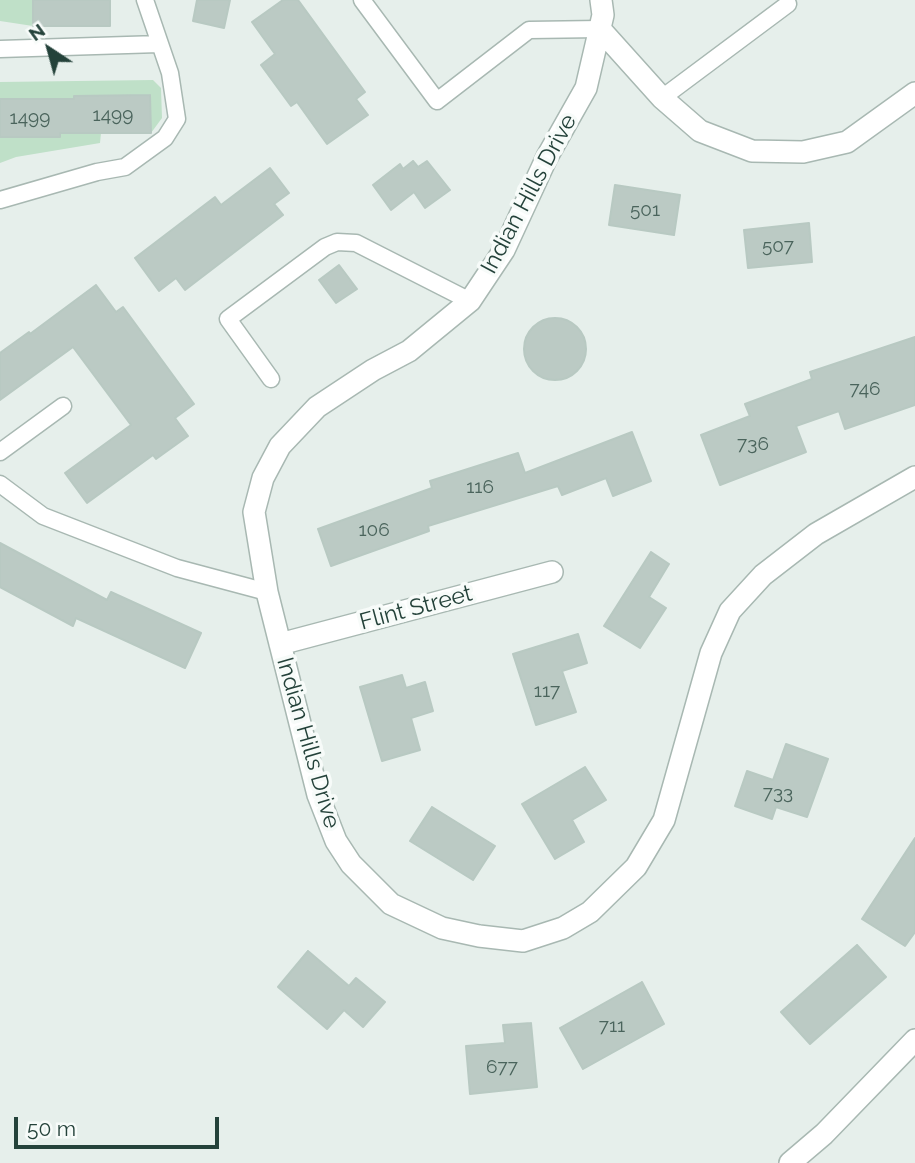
<!DOCTYPE html>
<html>
<head>
<meta charset="utf-8">
<style>
  body { margin:0 }
  #map { position:relative; width:915px; height:1163px; overflow:hidden; background:#e6efeb; font-family:Raleway,sans-serif }
  canvas { display:block }
  .north { position:absolute; left:14px; top:14px; width:70px; height:70px; -webkit-text-stroke:5px #f7fbf9; paint-order:stroke; rotate:324deg; font-size:19px; font-weight:700; line-height:28px; text-align:center; color:#24423a }
  .north::after { content:''; display:block; margin:auto; width:24px; height:32px; background:#24423a; clip-path:polygon(50% 0,100% 100%,50% 72%,0 100%) }
  .scale { position:absolute; left:14px; top:1117px; width:205px; height:32px; box-sizing:border-box; border:4px solid #24423a; border-top:0; padding-left:9px; font-size:21px; line-height:24px; white-space:nowrap; color:#24423a; -webkit-text-stroke:5px #f7fbf9; paint-order:stroke }
</style>
</head>
<body>
<div id="map">
<canvas width="915" height="1163"></canvas>
<div class="north">N</div>
<div class="scale">50 m</div>
</div>
<script>
const ctx = document.querySelector('canvas').getContext('2d');
ctx.lineJoin = 'round';
function fill(path, color) { ctx.fillStyle = color; ctx.fill(path, 'evenodd'); }
const poly = rows => new Path2D(rows.map(r => 'M' + r).join(''));
function strokePath(path, color, width, dash) { ctx.strokeStyle = color; ctx.lineWidth = width; ctx.lineCap = dash ? 'butt' : 'round'; ctx.setLineDash(dash || []); ctx.stroke(path); }
function write(font, color, halo, rows, align = 'center') {
  ctx.font = font + ' Raleway,sans-serif'; ctx.lineWidth = 7; ctx.setLineDash([]); ctx.textBaseline = 'middle'; ctx.strokeStyle = halo; ctx.fillStyle = color; for (const [text, x, y, turn = 0] of rows) {
    ctx.save(); ctx.translate(x, y); ctx.rotate((+turn || 0) * Math.PI / 180); ctx.textAlign = isNaN(turn) ? turn : align; if (halo) ctx.strokeText(text, 0, 0); ctx.fillText(text, 0, 0); ctx.restore();
  }
}
fill(poly([
  [0,0,33,0,33,26,0,21],
  [153,80,161,88,162,118,151,133,150,96,75,96,75,133,101,133,100,143,16,157,0,163,0,137,59,137,60,100,0,99,0,82]
]), '#bfe0c8');
const building = poly([
  [33,0,110,0,110,26,33,26,33,0],
  [197,0,230,0,224,28,193,21,197,0],
  [283,0,298,0,365,92,356,99,368,115,327,144,297,102,291,106,261,65,275,54,252,22,283,0],
  [150,95,151,133,60,133,60,137,0,137,0,99,74,99,74,96,150,95],
  [413,161,418,167,427,161,450,190,425,208,414,192,391,210,373,185,400,164,403,169,413,161],
  [270,168,289,193,274,204,283,215,185,290,176,278,159,291,135,258,215,197,221,205,270,168],
  [615,185,680,195,674,235,609,225,615,185],
  [809,223,812,262,748,268,744,230,809,223],
  [339,265,357,289,336,303,319,280,339,265],
  [96,285,116,312,123,307,194,404,175,418,188,436,156,459,153,455,87,503,65,473,131,425,73,347,0,400,0,353,29,332,30,334,96,285],
  '524 349a31 31 0 1 1 62 0a31 31 0 1 1-62 0Z',
  [915,337,915,405,845,429,839,411,796,426,806,452,720,485,701,435,750,416,745,404,812,379,810,372,915,337],
  [632,432,651,481,613,496,606,478,562,495,558,486,428,526,429,531,331,566,318,529,432,488,430,481,518,453,525,473,632,432],
  [0,543,107,600,111,592,201,633,185,668,76,618,73,626,0,587,0,543],
  [651,552,669,564,649,597,666,608,640,648,604,626,651,552],
  [578,634,587,663,562,671,576,712,536,725,513,654,578,634],
  [402,675,406,688,425,682,433,711,411,718,420,750,382,761,360,687,402,675],
  [786,744,828,759,807,817,776,807,772,819,735,806,747,771,773,780,786,744],
  [585,767,606,800,572,820,584,842,555,859,522,804,585,767],
  [432,807,495,846,473,880,410,841,432,807],
  [915,838,915,932,905,946,862,919,915,838],
  [857,945,886,977,810,1044,781,1012,857,945],
  [308,951,349,986,356,978,385,1002,363,1027,344,1010,327,1029,278,987,308,951],
  [642,982,664,1024,583,1069,560,1028,642,982],
  [531,1023,537,1087,470,1094,466,1046,505,1043,503,1025,531,1023]
]);
fill(building, '#bbcac4');
strokePath(building, '#b8c9c2', 2);
const service = poly([
  [362,0,437,101,529,30,600,29],
  [0,49,159,44],
  [662,98,788,4],
  [0,200,97,172,125,167,165,138,177,119,170,73,145,0],
  [271,379,228,319,325,247,337,242,356,243,470,301],
  [0,452,63,406],
  [0,484,43,516,177,568,267,592]
]);
const minor = poly([
  [601,0,603,15,586,88,547,157,504,250,470,301,409,351,373,370,317,407,280,446,263,478,254,512,267,592,318,795,336,841,351,864,391,904,442,928,479,936,523,941,563,928,590,912,636,867,664,820,711,653,730,611,763,575,816,534,915,477],
  [600,29,662,98,700,131,752,151,803,152,847,142,915,93],
  [280,644,552,572],
  [790,1163,824,1134,915,1040]
]);
strokePath(service, '#a8b8b2', 19);
strokePath(minor, '#a8b8b2', 24);
strokePath(service, '#fff', 16);
strokePath(minor, '#fff', 21);
write('19px', '#4a645c', null, [
  ["1499",113,115],
  ["1499",30,118],
  ["501",645,210],
  ["507",778,246],
  ["746",865,389],
  ["736",753,444],
  ["116",480,487],
  ["106",374,530],
  ["117",547,691],
  ["733",778,793],
  ["711",612,1026],
  ["677",502,1067]
]);
write('23px', '#24423a', '#f7fbf9', [
  ["Indian Hills Drive",529,194,-62],
  ["Flint Street",416,608,-15],
  ["Indian Hills Drive",308,743,74]
]);
</script>
</body>
</html>
